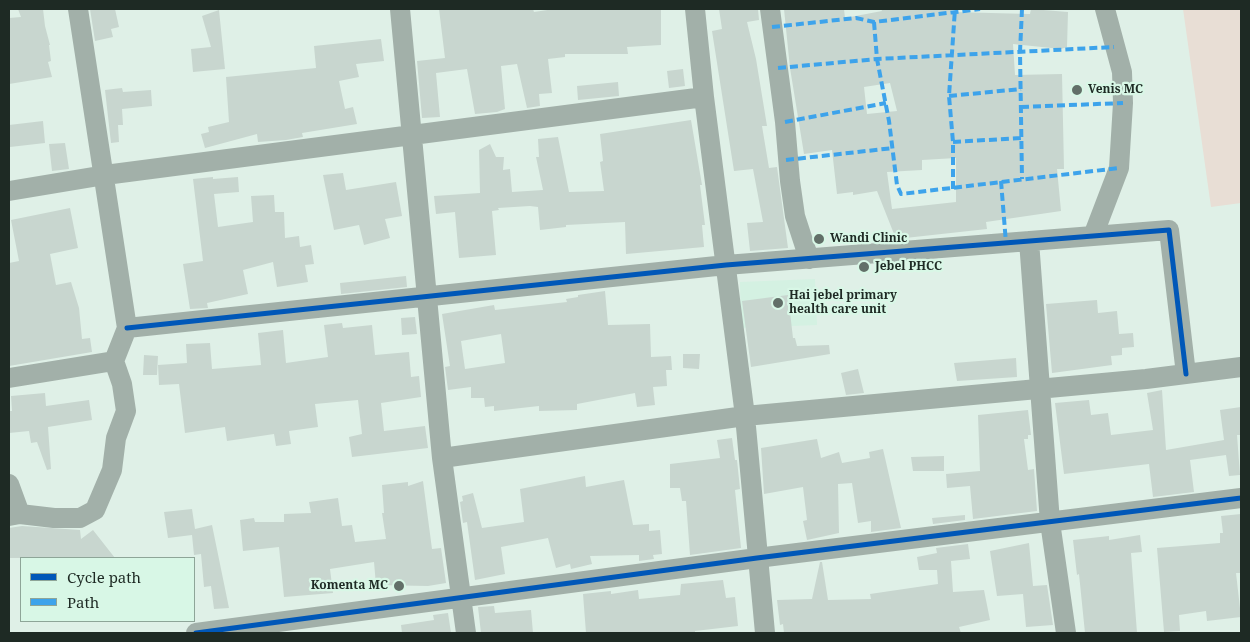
<!DOCTYPE html>
<html>
<head>
<meta charset="utf-8">
<style>
  body { margin:0 }
  #map { position:relative; width:1250px; height:642px; overflow:hidden; background:#dff0e7; font-family:"Noto Serif",serif }
  canvas { display:block }
  .frame { position:absolute; inset:0; border:10px solid #1e2a24; pointer-events:none }
  .legend { position:absolute; left:20px; top:557px; width:175px; height:65px; box-sizing:border-box; background:#d8f7e6; border:1px solid #8ea598; margin:0; padding:6px 9px; list-style:none; font-size:15px; color:#1e2a24 }
  .legend li { display:flex; align-items:center; gap:10px; height:25px }
  .legend b { width:25px; border:1px solid #8ea598 }
</style>
</head>
<body>
<div id="map">
<canvas width="1250" height="642"></canvas>
<div class="frame"></div>
<ul class="legend">
<li><b style="height:6px;background:#0057b8"></b>Cycle path</li>
<li><b style="height:6px;background:#3da3eb"></b>Path</li>
</ul>
</div>
<script>
const ctx = document.querySelector('canvas').getContext('2d');
ctx.lineJoin = 'round';
function fill(path, color) { ctx.fillStyle = color; ctx.fill(path, 'evenodd'); }
const poly = rows => new Path2D(rows.map(r => 'M' + r).join(''));
function strokePath(path, color, width, dash) { ctx.strokeStyle = color; ctx.lineWidth = width; ctx.lineCap = dash ? 'butt' : 'round'; ctx.setLineDash(dash || []); ctx.stroke(path); }
function write(font, color, halo, rows, align = 'center') {
  ctx.font = font + ' "Noto Serif",serif'; ctx.lineWidth = 4.5; ctx.setLineDash([]); ctx.textBaseline = 'middle'; ctx.strokeStyle = halo; ctx.fillStyle = color; for (const [text, x, y, turn = 0] of rows) {
    ctx.save(); ctx.translate(x, y); ctx.rotate((+turn || 0) * Math.PI / 180); ctx.textAlign = isNaN(turn) ? turn : align; if (halo) ctx.strokeText(text, 0, 0); ctx.fillText(text, 0, 0); ctx.restore();
  }
}
fill(poly([
  [815,279,817,325,741,328,740,282]
]), '#d4f1e2');
fill(poly([
  [1183,9,1241,9,1241,203,1211,207]
]), '#e8ded5');
fill(poly([
  [18,9,43,9,45,26,50,45,49,45,51,61,48,62,52,77,9,84,9,18,21,17],
  [90,9,115,9,119,27,111,29,113,37,95,41],
  [439,9,533,9,534,12,554,9,661,9,661,45,627,47,628,54,565,54,565,57,548,59,552,93,539,94,540,106,527,108,517,64,501,66,505,109,497,112,475,114,467,69,436,73,440,117,422,118,417,61,445,58],
  [719,9,758,9,759,20,747,22,756,59,767,126,762,126,769,168,777,167,788,248,750,251,747,223,763,222,753,169,734,171,712,31,722,29],
  [784,9,844,9,845,18,882,11,881,9,951,9,952,12,1030,14,1031,9,1068,12,1067,47,1061,49,1013,44,1015,75,1062,74,1064,169,1057,169,1061,211,986,222,987,229,896,239,877,191,853,195,853,192,837,194,832,150,804,154,790,68],
  [890,83,897,111,867,114,864,87],
  [956,158,956,202,892,209,887,172,922,170,922,160],
  [219,10,225,69,193,72,191,49,211,47,202,16],
  [381,39,384,61,356,64,359,77,339,81,345,109,353,107,357,124,302,133,303,137,286,140,258,142,257,134,205,148,201,134,209,132,208,127,229,122,226,77,316,68,314,46],
  [683,69,685,86,669,88,667,71],
  [618,82,619,96,578,100,577,86],
  [122,88,123,92,151,90,152,106,122,109,123,125,118,125,119,142,111,143,105,90],
  [691,120,702,185,700,185,705,225,702,225,704,247,626,254,625,222,566,225,566,227,540,230,538,207,530,206,498,208,499,210,492,211,496,255,459,258,455,212,436,214,434,196,480,193,479,150,490,144,496,157,504,157,503,170,510,169,512,192,543,190,536,157,539,157,538,139,558,137,569,192,604,191,600,162,603,161,600,134],
  [43,121,45,143,10,147,9,125],
  [65,143,69,169,52,171,49,144],
  [343,173,346,190,396,182,402,216,385,219,390,238,364,245,359,225,334,230,323,175],
  [213,177,213,179,238,177,239,192,214,194,218,227,253,222,251,196,274,195,275,212,284,212,285,238,299,236,300,247,311,245,314,264,305,265,308,282,277,287,273,262,243,270,248,294,207,303,208,308,190,309,183,264,203,261,193,179],
  [70,208,78,248,50,254,56,285,71,282,79,308,82,339,90,338,92,352,9,366,9,263,19,261,11,220],
  [406,276,407,287,341,294,340,283],
  [605,291,608,325,650,324,651,357,671,356,672,370,666,370,667,386,653,387,655,405,637,407,635,393,577,404,577,410,539,411,539,406,494,411,494,406,485,407,484,398,471,398,471,387,448,390,445,367,450,366,442,314,494,305,495,310,567,302,566,299,578,297,578,295],
  [501,334,505,363,465,369,461,341],
  [788,295,793,338,795,338,797,346,829,345,830,354,751,367,742,301],
  [1097,300,1098,313,1117,311,1119,334,1133,333,1134,347,1122,348,1122,355,1111,356,1112,365,1052,373,1046,304],
  [415,317,417,334,402,335,401,318],
  [342,323,343,328,372,325,375,355,409,352,411,377,419,376,421,397,381,403,384,431,425,426,428,448,352,457,349,437,362,434,358,400,315,404,318,427,289,431,291,444,276,446,274,434,227,441,225,427,185,433,179,384,159,385,158,365,187,363,186,344,210,343,212,369,261,365,258,333,283,330,286,363,328,357,324,325],
  [683,354,700,354,699,369,683,368],
  [144,355,158,356,157,375,143,375],
  [1016,358,1017,377,957,381,954,363],
  [858,369,864,393,846,395,841,373],
  [1162,390,1166,450,1224,440,1220,410,1241,407,1241,435,1237,435,1240,475,1229,476,1226,455,1190,460,1194,492,1153,497,1149,464,1064,474,1055,403,1089,400,1091,415,1108,413,1111,435,1153,430,1147,393],
  [45,393,46,406,89,400,92,420,48,427,51,469,47,470,37,442,31,443,29,431,9,433,9,411,12,411,11,396],
  [1028,410,1031,435,1028,435,1028,439,1024,439,1028,470,1034,469,1037,511,973,519,970,486,947,488,946,474,980,471,978,415],
  [732,438,735,460,737,460,740,489,735,490,741,548,690,555,686,501,682,501,680,488,670,488,670,464,720,458,717,440],
  [817,439,821,458,839,452,842,463,870,458,869,452,883,449,901,528,871,532,871,521,858,523,852,483,838,484,839,533,807,540,803,521,807,520,803,487,764,494,761,448],
  [944,456,944,471,913,471,911,457],
  [585,476,586,487,624,480,633,525,649,524,649,531,660,530,662,554,653,555,654,559,639,561,639,555,590,556,592,564,571,569,570,564,556,568,548,538,501,547,505,574,475,580,467,522,463,523,460,502,463,501,462,496,473,493,482,528,524,522,520,489],
  [423,481,432,549,441,548,446,583,428,586,376,585,374,562,330,569,333,593,284,597,279,547,243,551,240,520,254,518,255,522,284,522,284,514,311,513,309,502,338,498,342,526,352,525,355,542,386,539,382,513,384,513,382,485,408,482,408,486],
  [192,509,195,529,212,525,229,608,214,609,211,586,204,587,201,554,194,555,192,535,168,538,164,512],
  [1241,514,1241,573,1236,573,1241,617,1207,621,1206,611,1179,615,1180,631,1164,632,1157,548,1220,543,1220,533,1223,533,1221,516],
  [965,515,965,520,933,524,932,518],
  [22,526,80,530,81,539,93,530,115,558,9,558,9,528],
  [1140,535,1142,552,1131,553,1137,633,1085,633,1079,574,1077,575,1073,540,1109,536,1109,540],
  [1029,543,1033,586,1047,585,1053,625,1026,627,1023,594,997,596,990,551],
  [968,544,970,559,951,561,953,592,984,590,990,620,959,627,961,633,784,633,783,624,780,625,777,600,812,599,820,562,822,562,828,600,871,599,870,594,938,584,937,570,919,570,917,557,937,553,936,548],
  [723,580,726,598,735,597,738,626,695,631,695,633,586,633,583,594,611,591,611,594,638,590,639,599,680,595,681,584],
  [494,606,495,613,531,610,533,633,481,633,478,607],
  [448,613,451,633,402,633,401,625,434,620,433,615]
]), '#c8d6cf');
strokePath(poly([
  [400,9,442,458,466,633],
  [695,9,704,97,745,416,765,633],
  [770,9,785,122,790,181,795,216,809,259],
  [9,191,105,175,704,97],
  [1093,236,1119,168,1123,103,1122,72,1105,9],
  [1029,241,1050,522,1066,633],
  [127,328,726,265,1169,230,1186,374],
  [9,378,114,361],
  [442,458,745,416,1146,379,1241,367],
  [9,484,20,514],
  [9,516,20,514,54,518,80,518,95,510,112,470,116,438,126,411,122,384,114,361,127,328,78,9],
  [196,633,757,558,1241,498]
]), '#a2b0a9', 20);
strokePath(poly([
  [1022,9,1020,52,1022,179],
  [874,22,877,59,889,121,897,185,901,194,1119,168],
  [772,27,856,18,874,22,980,9],
  [778,68,877,59,1114,47],
  [949,96,1021,89],
  [1021,107,1123,103],
  [785,122,886,103],
  [953,142,1021,138],
  [786,160,893,148],
  [1001,181,1006,243],
  [953,189,953,142,949,96,955,9]
]), '#3da3eb', 4, [8, 4]);
strokePath(poly([
  [127,328,726,265,1169,230,1186,374],
  [196,633,757,558,1241,498]
]), '#0057b8', 5);
for (const [x, y, r, color] of [
  [1077,90,6,"#626f68"],
  [819,239,6,"#626f68"],
  [864,267,6,"#626f68"],
  [778,303,6,"#626f68"],
  [399,586,6,"#626f68"]
]) { const dot = new Path2D(); dot.arc(x, y, r, 0, 2 * Math.PI); ctx.fillStyle = color; ctx.fill(dot); strokePath(dot, '#d8f7e6', 2); }
write('bold 12px', '#1e2a24', '#d8f7e6', [
  ["Venis MC",1088,90],
  ["Wandi Clinic",830,239],
  ["Jebel PHCC",875,267],
  ["Hai jebel primary",789,296],
  ["health care unit",789,310],
  ["Komenta MC",388,586,"right"]
], 'left');
</script>
</body>
</html>
